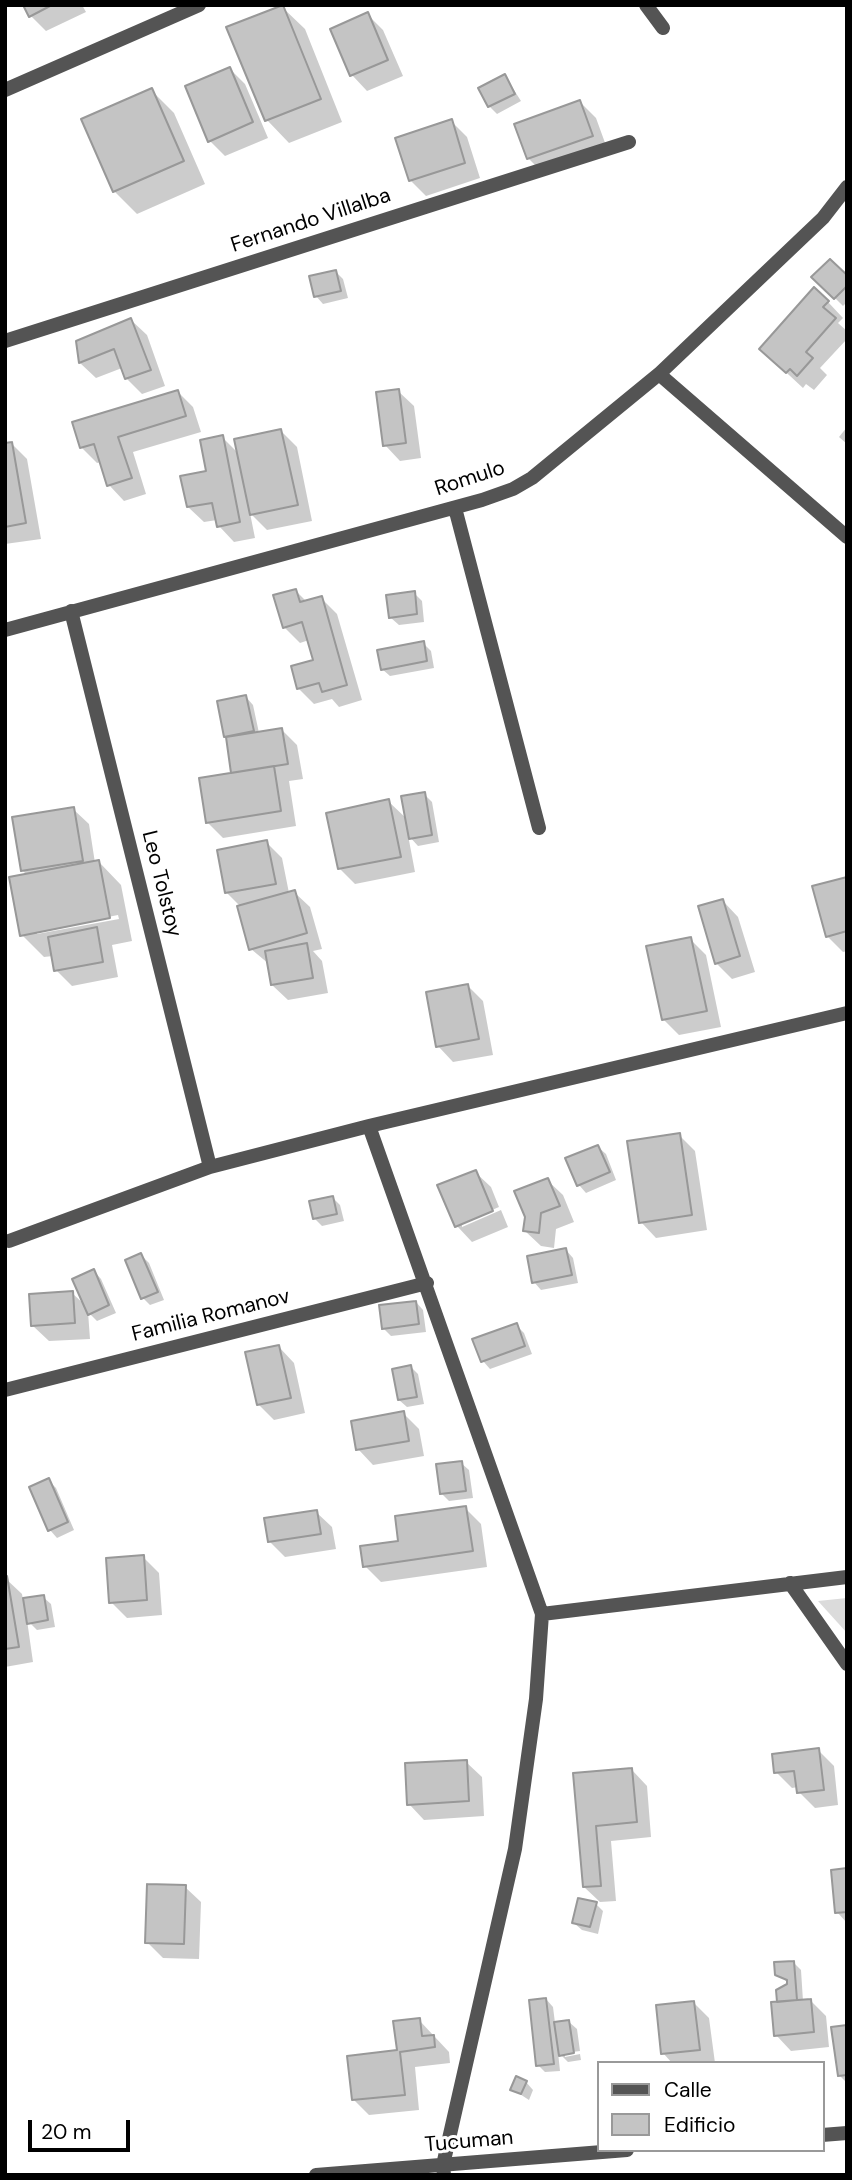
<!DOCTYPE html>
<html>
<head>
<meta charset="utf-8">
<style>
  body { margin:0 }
  #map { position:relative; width:852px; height:2180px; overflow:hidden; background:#fff; font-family:"DM Sans",sans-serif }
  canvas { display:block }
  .frame { position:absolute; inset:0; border:7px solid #000; pointer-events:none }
  .legend { position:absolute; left:597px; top:2061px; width:228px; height:91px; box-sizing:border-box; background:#fff; border:2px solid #999; margin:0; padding:9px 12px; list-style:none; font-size:21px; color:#000 }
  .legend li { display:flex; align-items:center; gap:14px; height:35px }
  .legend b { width:35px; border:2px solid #999 }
  .scale { position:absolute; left:28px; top:2120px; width:102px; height:32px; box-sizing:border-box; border:4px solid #000; border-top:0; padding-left:9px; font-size:21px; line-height:24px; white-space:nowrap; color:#000; -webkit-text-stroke:5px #fff; paint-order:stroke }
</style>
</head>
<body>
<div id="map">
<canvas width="852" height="2180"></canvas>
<div class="frame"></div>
<ul class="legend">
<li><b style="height:9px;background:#545454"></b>Calle</li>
<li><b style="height:19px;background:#c4c4c4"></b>Edificio</li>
</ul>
<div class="scale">20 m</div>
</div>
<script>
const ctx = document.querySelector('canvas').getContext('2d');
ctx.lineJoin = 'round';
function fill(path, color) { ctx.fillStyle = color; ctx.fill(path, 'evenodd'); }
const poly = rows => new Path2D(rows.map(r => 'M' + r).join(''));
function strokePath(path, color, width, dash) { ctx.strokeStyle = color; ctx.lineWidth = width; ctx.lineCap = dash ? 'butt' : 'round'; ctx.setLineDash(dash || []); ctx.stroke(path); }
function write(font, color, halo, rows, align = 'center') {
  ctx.font = font + ' "DM Sans",sans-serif'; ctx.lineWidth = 6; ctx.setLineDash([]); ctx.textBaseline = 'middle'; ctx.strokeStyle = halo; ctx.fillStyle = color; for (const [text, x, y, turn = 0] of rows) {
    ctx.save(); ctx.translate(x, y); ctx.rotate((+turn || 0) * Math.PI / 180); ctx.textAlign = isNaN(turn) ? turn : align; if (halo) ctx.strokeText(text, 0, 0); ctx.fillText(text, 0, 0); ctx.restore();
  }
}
fill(poly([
  [847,1598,847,1633,818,1601]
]), '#dbdbdb');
fill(poly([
  [25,5,82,5,86,12,46,31,31,16],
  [282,7,305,29,342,122,289,143,267,120],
  [368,15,383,30,403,76,367,91,352,75],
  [230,69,245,84,268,138,225,156,210,141],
  [505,76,521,101,497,114,489,106],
  [151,90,174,113,205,184,137,214,114,191],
  [580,102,596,118,608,151,544,174,528,158],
  [451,121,467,137,480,178,426,196,410,180],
  [336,272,343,279,348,298,323,304,316,296],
  [814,277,847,277,847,302,843,306],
  [828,302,843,318,838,323,847,331,847,339,820,368,827,375,814,390,806,384,803,388,761,349],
  [131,320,147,335,165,386,142,394,126,378,122,368,96,378,80,363,78,342],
  [398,391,414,406,421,458,400,461,385,445],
  [178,392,193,407,201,432,133,452,146,494,124,501,109,485,101,462,97,463,81,447],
  [847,427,847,444,839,437],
  [281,431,297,447,312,521,267,530,250,513,255,538,234,542,219,526,217,520,204,522,188,507,208,472,222,437,238,453],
  [11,443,27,459,41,539,5,544,5,444],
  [296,591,307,602,321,598,337,614,362,700,339,707,332,699,314,704,298,688,315,661,309,640,300,643,284,627],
  [414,593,422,601,424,622,399,625,391,618],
  [423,643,431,651,434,668,390,676,382,669],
  [246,697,253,705,259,733,282,730,297,745,303,779,289,781,296,826,223,838,207,822,233,774,226,736],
  [424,794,432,802,439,842,418,846,408,835,415,872,355,884,339,868,388,801,408,820],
  [73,809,89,824,95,863,99,862,121,885,132,941,112,945,118,977,72,986,56,970,53,956,44,957,22,935,27,875,22,870],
  [118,915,119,919,37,934,37,931],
  [266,842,282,858,289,893,294,892,310,907,322,949,313,951,322,961,328,993,288,1000,272,985,269,964,251,949,241,907,227,893],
  [847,879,847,951,843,952,827,936],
  [723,901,738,917,755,972,732,979,716,963],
  [690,939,706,955,721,1027,679,1035,664,1020],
  [468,986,483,1001,493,1055,453,1062,438,1046],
  [679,1135,695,1151,707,1230,656,1238,641,1222],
  [598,1147,606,1154,616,1180,586,1193,579,1185],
  [475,1172,491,1187,499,1207,462,1223,462,1227,501,1210,508,1227,472,1242,457,1226,440,1186],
  [547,1180,563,1195,574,1222,556,1229,554,1248,541,1246,525,1231],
  [333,1198,340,1205,344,1221,322,1226,314,1218],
  [566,1250,573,1258,578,1283,541,1290,534,1282],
  [141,1255,149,1263,164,1300,150,1305,143,1298],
  [94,1271,101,1279,116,1313,97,1321,88,1312,90,1339,49,1341,33,1326,72,1293,86,1306],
  [416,1302,423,1310,426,1332,391,1336,383,1328],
  [516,1325,524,1333,532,1354,490,1369,483,1361],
  [279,1347,294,1363,305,1413,274,1420,258,1404],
  [411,1367,418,1374,424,1404,407,1407,399,1400],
  [403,1413,419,1429,424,1456,373,1465,358,1449],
  [461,1463,469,1470,473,1498,449,1501,441,1493],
  [48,1480,56,1488,74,1530,57,1538,50,1530,31,1488],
  [465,1508,481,1524,487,1567,381,1582,365,1566],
  [316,1512,332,1527,336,1549,285,1557,269,1541],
  [143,1557,159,1573,162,1615,127,1618,111,1602],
  [5,1578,22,1594,23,1600,43,1597,51,1604,55,1627,37,1630,27,1620,33,1662,5,1667],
  [818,1750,834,1766,838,1805,815,1808,799,1792,798,1787,792,1788,776,1772],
  [466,1762,482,1777,484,1816,424,1820,409,1804],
  [632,1770,647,1786,651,1837,611,1841,616,1901,600,1902,584,1887,575,1775],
  [847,1870,847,1923,837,1912],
  [185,1887,201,1902,199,1959,163,1958,147,1942],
  [596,1904,603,1911,598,1934,582,1930,574,1923],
  [793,1962,801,1970,803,2001,811,2001,826,2016,829,2047,791,2051,776,2035,791,1985,777,1974],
  [546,1999,553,2007,555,2023,569,2022,577,2029,580,2051,565,2053,565,2057,580,2054,581,2060,568,2062,558,2052,560,2071,545,2072,538,2065],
  [694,2003,709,2018,715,2063,672,2063,663,2053],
  [419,2020,449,2052,450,2063,415,2067,419,2110,369,2115,354,2100,399,2052],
  [847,2027,847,2083,839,2075],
  [526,2082,533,2090,529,2100,512,2089]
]), '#0003');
const building = poly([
  [23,5,52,5,29,17,23,5],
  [283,5,321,99,265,121,226,27,283,5],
  [368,12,388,60,350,76,330,29,368,12],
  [230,67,253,122,208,142,185,86,230,67],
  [505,74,515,94,488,107,478,88,505,74],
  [152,88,184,161,113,192,81,119,152,88],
  [580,100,593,136,527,159,514,124,580,100],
  [452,119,465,163,409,181,395,138,452,119],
  [830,259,847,275,847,286,834,299,811,277,830,259],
  [336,270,341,291,314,297,309,276,336,270],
  [814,287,829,301,823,307,836,318,806,352,813,358,797,376,790,369,786,373,759,349,814,287],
  [131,318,151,370,125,379,114,349,79,363,76,341,131,318],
  [399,389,406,443,383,446,376,392,399,389],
  [178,390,186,416,118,437,132,478,107,486,94,444,80,448,72,422,178,390],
  [281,429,298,505,250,515,234,439,281,429],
  [223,435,240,522,217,527,212,503,187,507,180,476,206,471,200,440,223,435],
  [12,442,26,523,5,527,5,443,12,442],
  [296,589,300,602,322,596,347,685,322,692,319,683,297,689,291,666,313,660,302,622,283,628,273,595,296,589],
  [415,591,417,614,389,618,386,595,415,591],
  [424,641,427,661,381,670,377,650,424,641],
  [246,695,254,731,224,737,217,701,246,695],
  [282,728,288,764,231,773,226,737,282,728],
  [274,766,281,811,206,823,199,778,274,766],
  [425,792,432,835,409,839,401,796,425,792],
  [389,799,401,857,338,869,326,813,389,799],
  [74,807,83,861,21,871,12,817,74,807],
  [267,840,276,884,225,893,217,850,267,840],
  [99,860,110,918,20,936,9,877,99,860],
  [847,877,847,931,826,937,812,886,847,877],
  [295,890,307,933,249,950,237,906,295,890],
  [723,899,740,956,715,964,698,906,723,899],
  [97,927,103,962,54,971,48,937,97,927],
  [691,937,707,1011,662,1020,646,946,691,937],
  [307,943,313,978,271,985,265,951,307,943],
  [468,984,479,1039,436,1047,426,992,468,984],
  [680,1133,692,1215,639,1223,627,1141,680,1133],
  [598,1145,610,1172,577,1186,565,1158,598,1145],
  [476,1170,493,1211,455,1227,437,1185,476,1170],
  [548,1178,560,1206,541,1213,539,1233,523,1231,525,1217,514,1191,548,1178],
  [333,1196,337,1214,313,1219,309,1201,333,1196],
  [566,1248,572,1275,532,1283,527,1256,566,1248],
  [141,1253,158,1292,141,1299,125,1260,141,1253],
  [94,1269,109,1305,88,1315,72,1279,94,1269],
  [73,1291,75,1323,31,1326,29,1294,73,1291],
  [416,1301,419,1324,382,1329,379,1305,416,1301],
  [517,1323,525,1346,481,1362,472,1339,517,1323],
  [279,1345,291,1398,257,1405,245,1352,279,1345],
  [411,1365,417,1397,398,1400,392,1369,411,1365],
  [404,1411,409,1441,356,1450,351,1421,404,1411],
  [462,1461,466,1491,440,1494,436,1464,462,1461],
  [49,1478,68,1522,48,1531,29,1487,49,1478],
  [466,1506,473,1551,363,1567,360,1546,398,1541,395,1516,466,1506],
  [317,1510,321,1534,268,1542,264,1518,317,1510],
  [144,1555,147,1600,109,1603,106,1558,144,1555],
  [7,1576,19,1647,5,1649,5,1577,7,1576],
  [44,1595,48,1620,27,1624,23,1598,44,1595],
  [819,1748,824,1790,797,1793,794,1771,774,1773,772,1754,819,1748],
  [467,1760,469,1801,407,1805,405,1763,467,1760],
  [632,1768,637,1822,596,1826,601,1886,583,1887,573,1773,632,1768],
  [847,1868,847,1912,835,1913,831,1870,847,1868],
  [147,1884,186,1885,184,1944,145,1943,147,1884],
  [578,1898,597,1902,590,1927,572,1923,578,1898],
  [794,1961,797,2000,777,2002,776,1990,787,1984,787,1980,775,1975,774,1962,794,1961],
  [546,1998,554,2064,536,2066,529,2000,546,1998],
  [811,1999,814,2032,774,2036,771,2002,811,1999],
  [694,2001,700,2050,661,2054,656,2005,694,2001],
  [420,2018,422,2036,434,2035,435,2047,400,2052,405,2095,352,2100,347,2056,397,2050,393,2021,420,2018],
  [569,2020,574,2053,559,2056,554,2022,569,2020],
  [847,2025,847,2075,838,2076,831,2027,847,2025],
  [516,2076,527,2081,521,2094,510,2090,516,2076]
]);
fill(building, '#c4c4c4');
strokePath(building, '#989898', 2);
strokePath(poly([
  [646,5,663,28],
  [5,90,199,5],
  [5,341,629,142],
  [659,374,847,537],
  [455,508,539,828],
  [71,611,210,1167],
  [5,630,482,500,513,489,532,478,659,374,823,218,847,187],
  [369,1126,542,1614,536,1699,515,1849,443,2165,444,2175],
  [9,1241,210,1167,369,1126,847,1013],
  [5,1390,427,1283],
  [790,1583,847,1664],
  [542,1614,847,1577],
  [822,2135,847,2133],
  [316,2175,627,2150]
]), '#545454', 14);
write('21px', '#000', '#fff', [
  ["Fernando Villalba",311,221,-18],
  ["Romulo",470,479,-18],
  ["Leo Tolstoy",161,884,76],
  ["Familia Romanov",211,1316,-14],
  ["Tucuman",469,2142,-5]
]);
</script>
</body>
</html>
